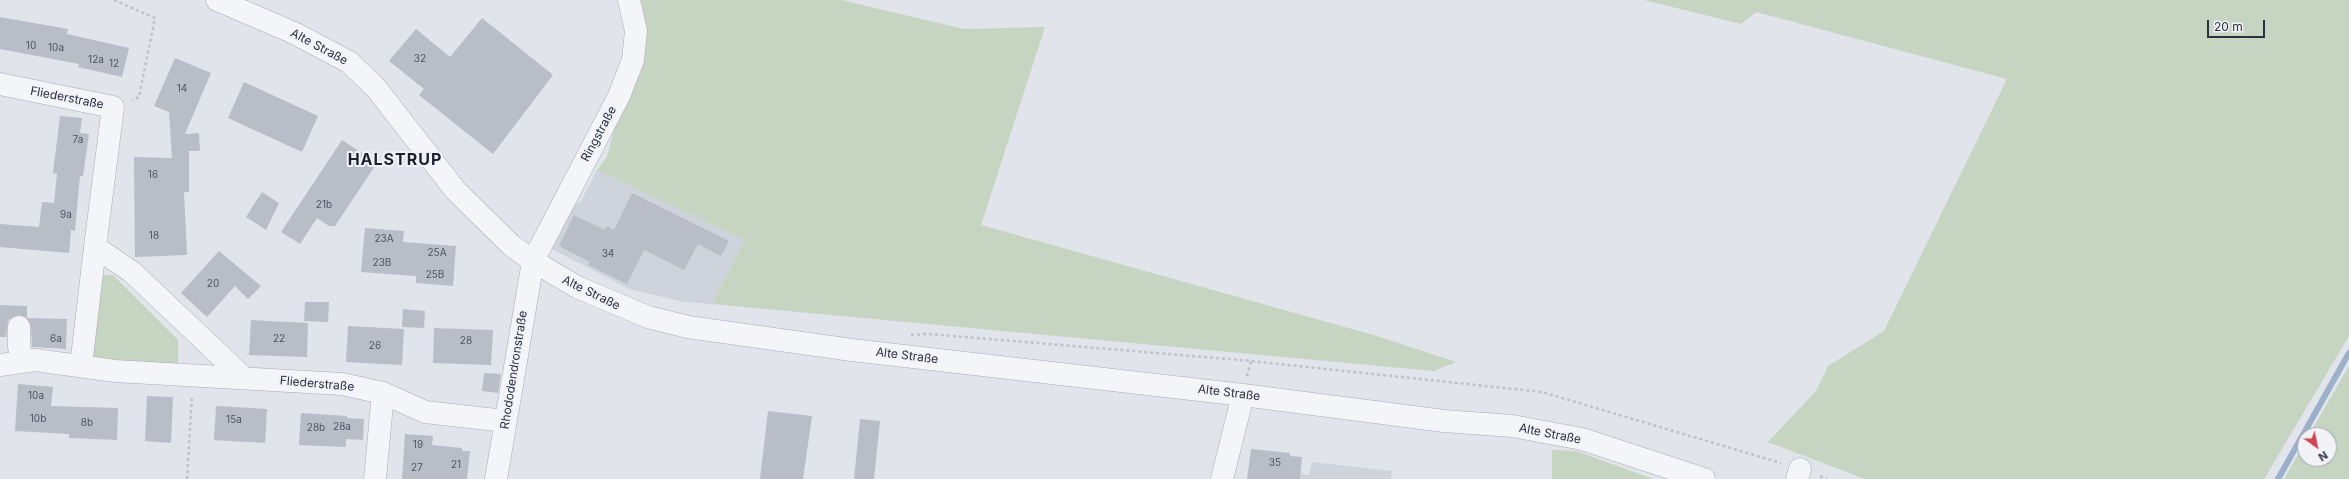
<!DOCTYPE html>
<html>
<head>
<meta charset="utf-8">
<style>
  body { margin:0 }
  #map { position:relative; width:2349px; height:479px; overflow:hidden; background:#e1e4ea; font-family:Inter,sans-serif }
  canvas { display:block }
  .north { position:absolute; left:2297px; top:427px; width:40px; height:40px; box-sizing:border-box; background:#f1f3f7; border:1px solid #a1a5af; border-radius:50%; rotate:147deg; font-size:11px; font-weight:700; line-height:16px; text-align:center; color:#2a3142 }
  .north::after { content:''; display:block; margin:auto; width:14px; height:18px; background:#ce4755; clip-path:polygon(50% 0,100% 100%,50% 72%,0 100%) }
  .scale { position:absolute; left:2207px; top:20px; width:58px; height:18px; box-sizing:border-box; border:2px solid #2a3142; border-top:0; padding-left:5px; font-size:12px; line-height:14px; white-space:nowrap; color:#2a3142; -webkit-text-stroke:3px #f1f3f7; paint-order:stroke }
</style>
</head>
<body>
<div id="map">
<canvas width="2349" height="479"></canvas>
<div class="north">N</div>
<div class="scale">20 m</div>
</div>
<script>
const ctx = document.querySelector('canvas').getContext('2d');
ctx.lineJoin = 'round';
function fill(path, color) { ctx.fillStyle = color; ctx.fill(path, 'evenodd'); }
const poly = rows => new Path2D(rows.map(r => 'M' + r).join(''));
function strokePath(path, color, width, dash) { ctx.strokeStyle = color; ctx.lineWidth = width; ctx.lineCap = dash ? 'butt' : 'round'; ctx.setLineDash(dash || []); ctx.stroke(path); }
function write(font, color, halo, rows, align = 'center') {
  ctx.font = font + ' Inter,sans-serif'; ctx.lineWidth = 4; ctx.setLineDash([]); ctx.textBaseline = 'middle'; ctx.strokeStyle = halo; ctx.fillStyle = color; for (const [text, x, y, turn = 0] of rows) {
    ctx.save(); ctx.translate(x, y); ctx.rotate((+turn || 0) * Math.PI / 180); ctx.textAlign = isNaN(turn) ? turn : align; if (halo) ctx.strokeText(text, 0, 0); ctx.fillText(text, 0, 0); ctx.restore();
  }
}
fill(poly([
  [597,170,744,240,712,304,684,302,629,289,552,249,570,208,581,201],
  [1312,462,1392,471,1391,479,1289,479,1299,473,1309,475]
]), '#cfd3dc');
fill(poly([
  [638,0,841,0,964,29,1045,27,981,225,1377,336,1456,362,1434,371,712,304,744,240,597,170,607,157,615,125,635,84,645,53,643,16],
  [1644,0,2349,0,2349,336,2264,479,1865,479,1768,442,1816,391,1828,366,1884,331,2007,79,1756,12,1741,24],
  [98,275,113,275,178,340,178,368,93,362],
  [2349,366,2349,479,2284,479,2305,442,2305,459,2329,459,2329,435,2309,435],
  [1552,450,1576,451,1653,479,1552,479]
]), '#c6d4c2');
strokePath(poly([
  [2278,479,2349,353]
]), '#9db0ca', 6);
fill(poly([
  [0,17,68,29,67,34,129,48,122,77,78,67,79,64,0,49],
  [482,18,553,75,493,154,419,95,424,89,389,61,416,29,450,57],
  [175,58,211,73,185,134,199,133,200,151,189,151,189,192,184,192,187,255,135,257,134,157,172,158,169,112,154,106],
  [244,82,318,116,302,152,228,118],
  [60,116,82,118,80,133,89,134,83,176,80,176,75,231,71,230,69,253,0,247,0,224,39,227,42,202,54,203,57,174,53,173],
  [342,140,377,163,335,226,329,226,317,218,300,244,281,232],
  [262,192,279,203,266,230,246,217],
  [632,193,729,241,721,256,698,244,684,270,644,250,627,284,588,265,590,262,559,246,574,215,605,230,607,226,614,230],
  [365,228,404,231,403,242,456,246,453,286,416,283,416,276,361,272],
  [219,251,261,286,248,299,235,286,207,317,181,293],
  [305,302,329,302,328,322,304,321],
  [0,305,27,306,27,318,19,315,8,320,6,337,0,337],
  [403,309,425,311,424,328,402,327],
  [27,318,67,319,66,349,32,347,31,327],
  [251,320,308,323,307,357,249,355],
  [348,326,404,329,402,365,346,362],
  [434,328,493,330,491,365,433,363],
  [484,373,501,374,498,393,482,391],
  [18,384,53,387,51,406,118,408,117,440,69,438,69,434,15,431],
  [147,396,173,397,171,443,145,441],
  [216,406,267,409,265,443,214,440],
  [768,411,812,416,803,479,760,479],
  [301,413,347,416,347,418,364,419,363,440,346,439,346,447,299,445],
  [860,419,880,421,874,479,854,479],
  [405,434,433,436,432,445,462,448,462,451,470,451,467,479,402,479],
  [1251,449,1290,453,1290,456,1302,457,1300,479,1247,479]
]), '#b8bdc7');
const minor = poly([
  [217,0,294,33,349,62,376,88,456,191,512,246,533,261,577,287,648,317,688,327,852,350,1243,395,1444,421,1512,426,1582,439,1704,479],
  [0,84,113,107,95,247,132,272,244,378],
  [19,327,19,347,23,361],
  [0,365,35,360,115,371,342,384,383,393,425,412,505,421],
  [81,366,95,247],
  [375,479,383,393],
  [496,479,533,261,619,96,633,60,636,31,629,0],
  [1222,479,1243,395],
  [1797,479,1800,469]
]);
strokePath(minor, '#a6abb4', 23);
strokePath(poly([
  [114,0,155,18,139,97,132,100],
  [911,335,928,334,1251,361,1542,392,1781,463],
  [1247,376,1251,361],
  [1820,476,1827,479],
  [187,479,192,396]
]), '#bfc2c9', 2.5, [3, 3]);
strokePath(minor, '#f4f5f8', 22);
write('10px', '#4e5463', null, [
  ["10",31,46],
  ["10a",56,48],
  ["32",420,59],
  ["12a",96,60],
  ["12",114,64],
  ["14",182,89],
  ["7a",78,140],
  ["16",153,175],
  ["21b",324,205],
  ["9a",66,215],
  ["18",154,236],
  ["23A",384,239],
  ["25A",437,253],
  ["34",608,254],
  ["23B",382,263],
  ["25B",435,275],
  ["20",213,284],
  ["6a",56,339],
  ["22",279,339],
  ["28",466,341],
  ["26",375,346],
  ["10a",36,396],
  ["10b",38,419],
  ["15a",234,420],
  ["8b",87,423],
  ["28a",342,427],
  ["28b",316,428],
  ["19",418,445],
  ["35",1275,463],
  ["21",456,465],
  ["27",417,468]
]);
write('12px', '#2a3142', '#f1f3f7', [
  ["Alte Straße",319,47,28],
  ["Fliederstraße",67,98,11],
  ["Ringstraße",599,134,-62],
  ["Alte Straße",591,293,26],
  ["Alte Straße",907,356,7],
  ["Rhododendronstraße",514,370,-81],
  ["Fliederstraße",317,384,5],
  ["Alte Straße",1229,393,7],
  ["Alte Straße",1550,434,11]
]);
ctx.letterSpacing = '1px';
write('bold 16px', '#1c2232', '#f1f3f7', [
  ["HALSTRUP",395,160]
]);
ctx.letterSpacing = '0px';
</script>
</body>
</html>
